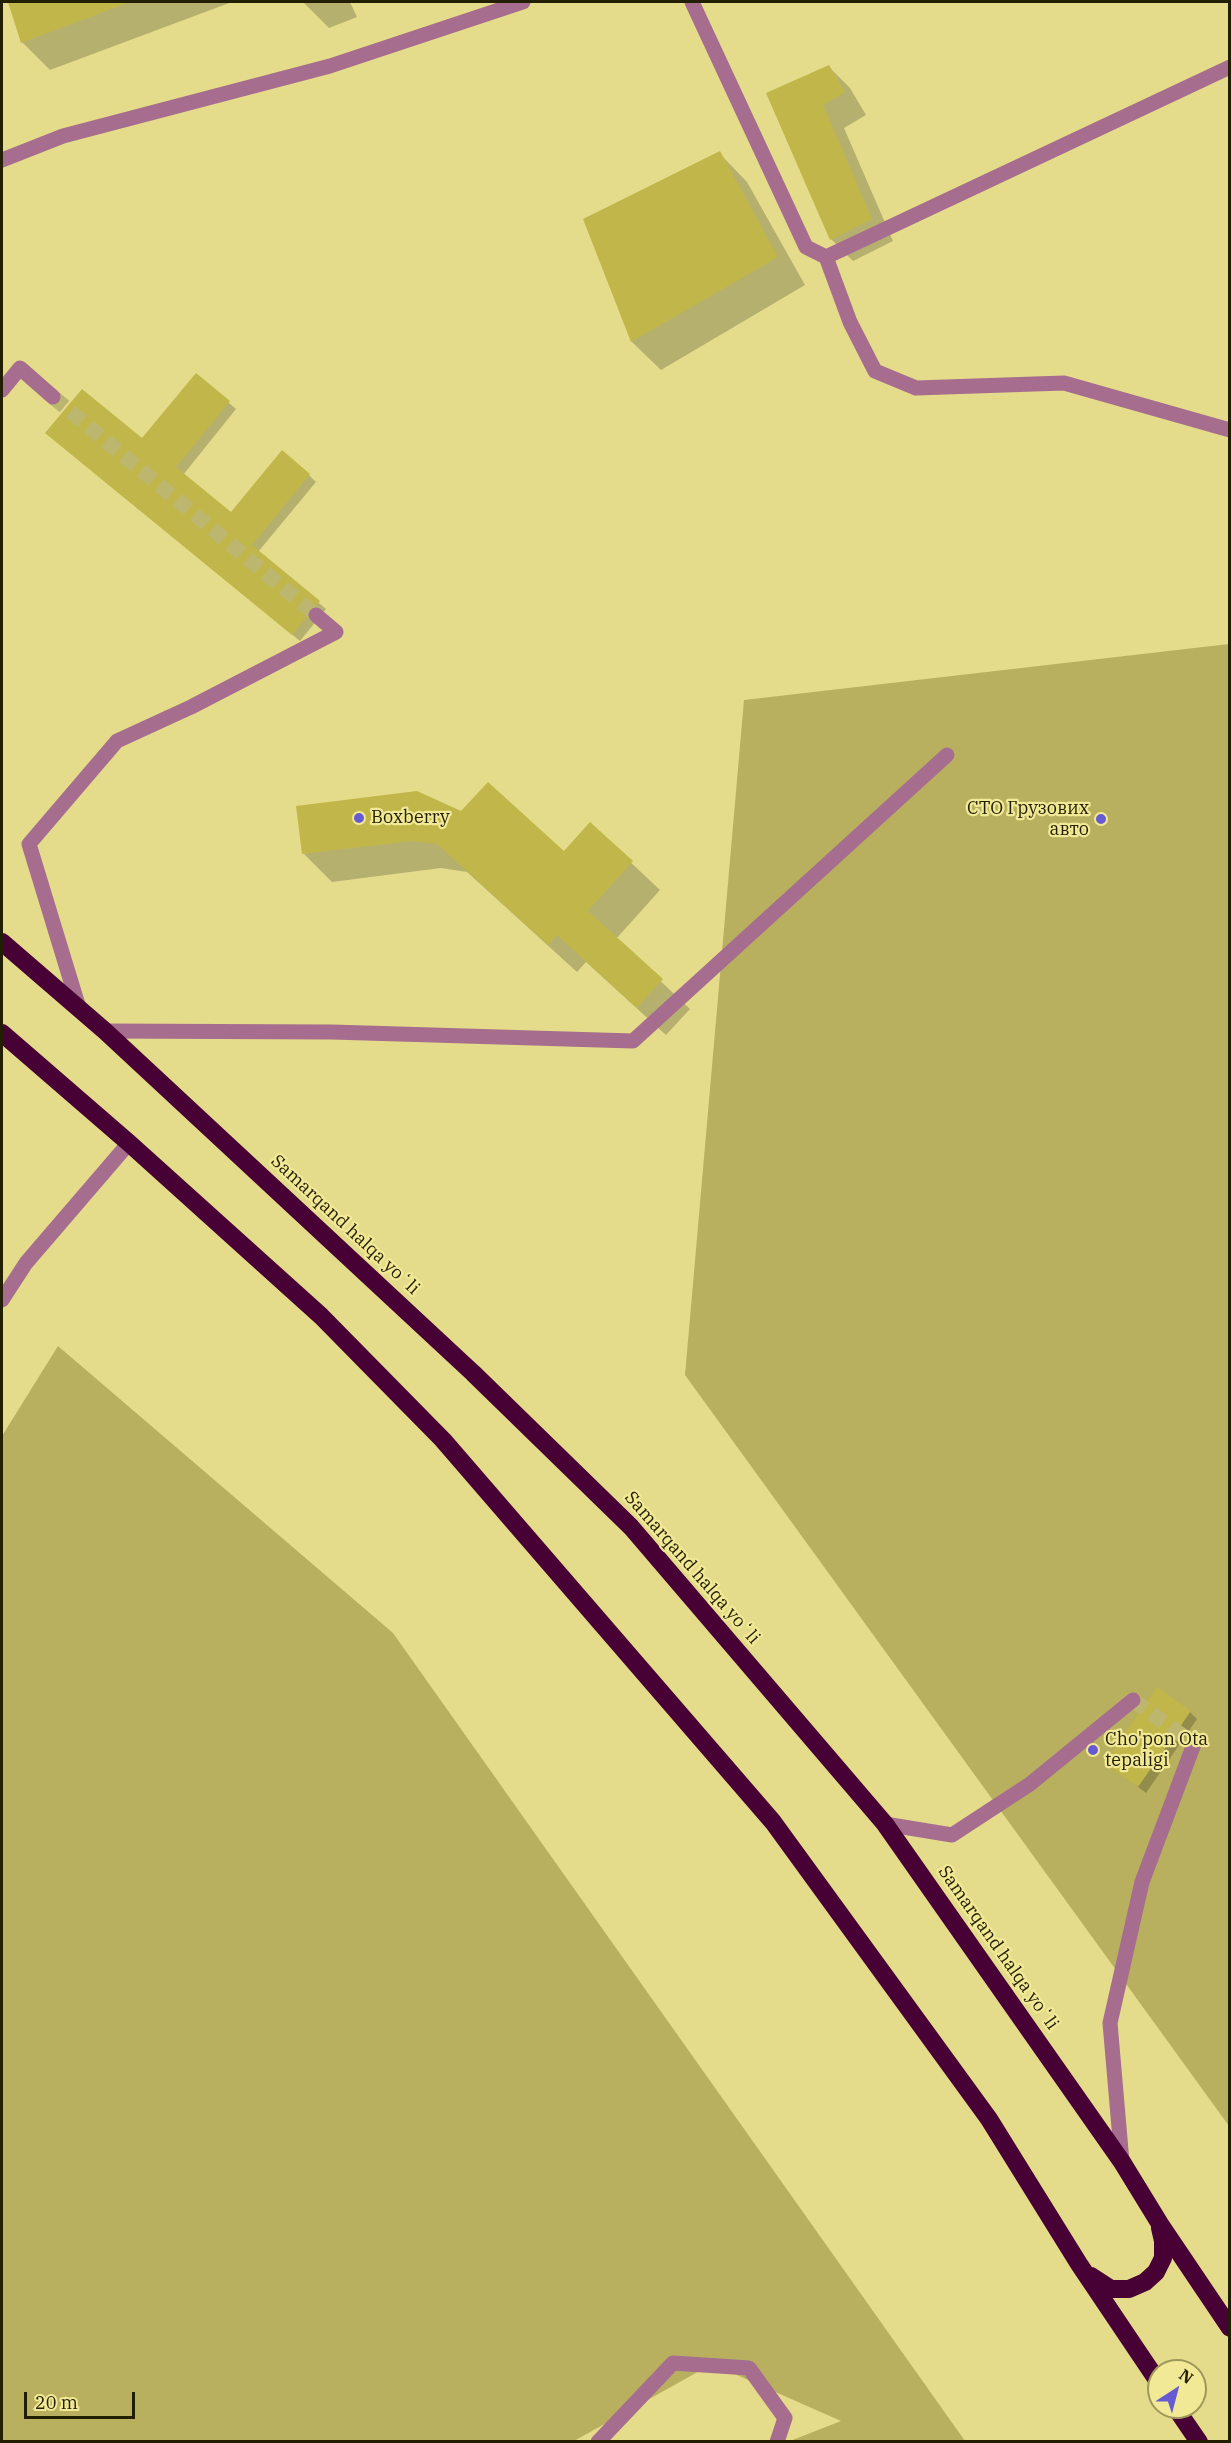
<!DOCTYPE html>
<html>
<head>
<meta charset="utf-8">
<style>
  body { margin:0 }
  #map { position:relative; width:1231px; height:2443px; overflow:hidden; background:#e4dc8a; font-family:"IBM Plex Serif",serif }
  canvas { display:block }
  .frame { position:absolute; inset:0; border:3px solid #221e00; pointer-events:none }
  .north { position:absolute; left:1147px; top:2359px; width:60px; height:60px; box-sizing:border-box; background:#f2e997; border:2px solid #9f985b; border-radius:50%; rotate:36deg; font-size:16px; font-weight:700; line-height:24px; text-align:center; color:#221e00 }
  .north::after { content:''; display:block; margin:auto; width:21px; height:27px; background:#675bd4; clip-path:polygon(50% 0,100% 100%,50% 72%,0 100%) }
  .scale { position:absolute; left:24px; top:2392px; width:111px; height:27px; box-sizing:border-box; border:3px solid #221e00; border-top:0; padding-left:8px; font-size:18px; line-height:21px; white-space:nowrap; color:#221e00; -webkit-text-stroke:4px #f2e997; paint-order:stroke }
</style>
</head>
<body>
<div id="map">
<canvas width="1231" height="2443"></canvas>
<div class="frame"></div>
<div class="north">N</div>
<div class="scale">20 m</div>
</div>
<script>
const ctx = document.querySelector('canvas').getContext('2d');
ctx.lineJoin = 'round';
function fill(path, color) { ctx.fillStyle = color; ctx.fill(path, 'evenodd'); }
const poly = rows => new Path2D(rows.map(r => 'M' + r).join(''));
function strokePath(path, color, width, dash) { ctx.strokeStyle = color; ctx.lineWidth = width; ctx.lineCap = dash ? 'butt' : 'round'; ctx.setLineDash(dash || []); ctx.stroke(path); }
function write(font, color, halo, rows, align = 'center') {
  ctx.font = font + ' "IBM Plex Serif",serif'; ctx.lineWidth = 4.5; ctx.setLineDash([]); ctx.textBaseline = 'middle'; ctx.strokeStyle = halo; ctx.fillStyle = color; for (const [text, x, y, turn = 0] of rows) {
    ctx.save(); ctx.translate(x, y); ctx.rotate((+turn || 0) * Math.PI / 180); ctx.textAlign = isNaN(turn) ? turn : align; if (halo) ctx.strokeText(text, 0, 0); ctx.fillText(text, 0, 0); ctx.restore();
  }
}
fill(poly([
  [1229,644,1229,2126,685,1375,744,700],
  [58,1346,393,1633,965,2441,790,2441,841,2421,712,2364,574,2441,2,2441,2,1436]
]), '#b8b05e');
fill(poly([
  [9,2,232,2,50,70,22,42],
  [303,2,350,2,357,17,329,28],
  [828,66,850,88,866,115,844,128,893,241,853,261,831,239,768,94],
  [719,153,747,182,805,285,661,370,632,342,585,220],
  [196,375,236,409,183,475,231,514,309,475,316,482,258,552,326,609,300,641,54,440,142,441],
  [461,813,564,853,590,824,660,890,616,939,690,1009,666,1035,586,962,577,972,467,872,441,868,332,882,304,854],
  [1190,1712,1197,1719,1146,1793,1106,1763]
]), '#0003');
fill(poly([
  [8,2,130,2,21,43],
  [829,65,845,92,823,105,872,219,830,240,766,93],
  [720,151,778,257,631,342,583,219],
  [196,373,230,401,176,467,231,512,282,450,310,474,252,545,320,601,292,635,45,433,82,389,142,438],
  [488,782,564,851,590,822,633,861,588,911,663,979,637,1008,557,935,548,945,437,844,412,841,302,854,296,806,417,791,461,811],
  [1157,1687,1191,1711,1138,1787,1104,1763]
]), '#c1b649');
strokePath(poly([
  [53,397,316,615],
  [1133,1700,1194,1744]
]), '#bdb66e', 15, [15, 8]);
strokePath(poly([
  [692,2,806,247,826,257,1230,67],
  [2,160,63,136,330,66,523,2],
  [826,257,850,322,875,371,916,388,1064,383,1230,430],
  [2,390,20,368,53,397],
  [79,1008,29,844,117,741,191,707,336,632,316,615],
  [105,1031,332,1032,633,1041,947,755],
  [2,1300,26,1263,129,1143],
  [885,1824,952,1835,1030,1784,1133,1700],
  [1122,2162,1110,2023,1142,1882,1194,1744],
  [598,2442,673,2363,749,2368,785,2418,777,2442]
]), '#a66d8f', 15);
strokePath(poly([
  [2,942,105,1031,473,1373,631,1527,885,1824,1122,2162,1160,2224,1230,2328],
  [2,1033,129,1143,321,1316,443,1440,773,1822,989,2119,1079,2264,1159,2383],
  [1091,2276,1111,2289,1129,2289,1145,2282,1156,2272,1163,2258,1163,2241,1160,2228],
  [1175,2407,1199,2442]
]), '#480134', 18);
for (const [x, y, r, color] of [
  [359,818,6,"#675bd4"],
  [1101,819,6,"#675bd4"],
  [1093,1750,6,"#675bd4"]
]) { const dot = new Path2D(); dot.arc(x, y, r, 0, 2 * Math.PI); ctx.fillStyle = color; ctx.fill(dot); strokePath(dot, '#f2e997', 2); }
write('18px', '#221e00', '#f2e997', [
  ["СТО Грузових",1089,809,"right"],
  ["авто",1089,830,"right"],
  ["Boxberry",371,818],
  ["Cho'pon Ota",1105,1740],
  ["tepaligi",1105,1761]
], 'left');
write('18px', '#221e00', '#f2e997', [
  ["Samarqand halqa yoʻli",345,1225,43],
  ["Samarqand halqa yoʻli",692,1568,49],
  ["Samarqand halqa yoʻli",998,1948,55]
]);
</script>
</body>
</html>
